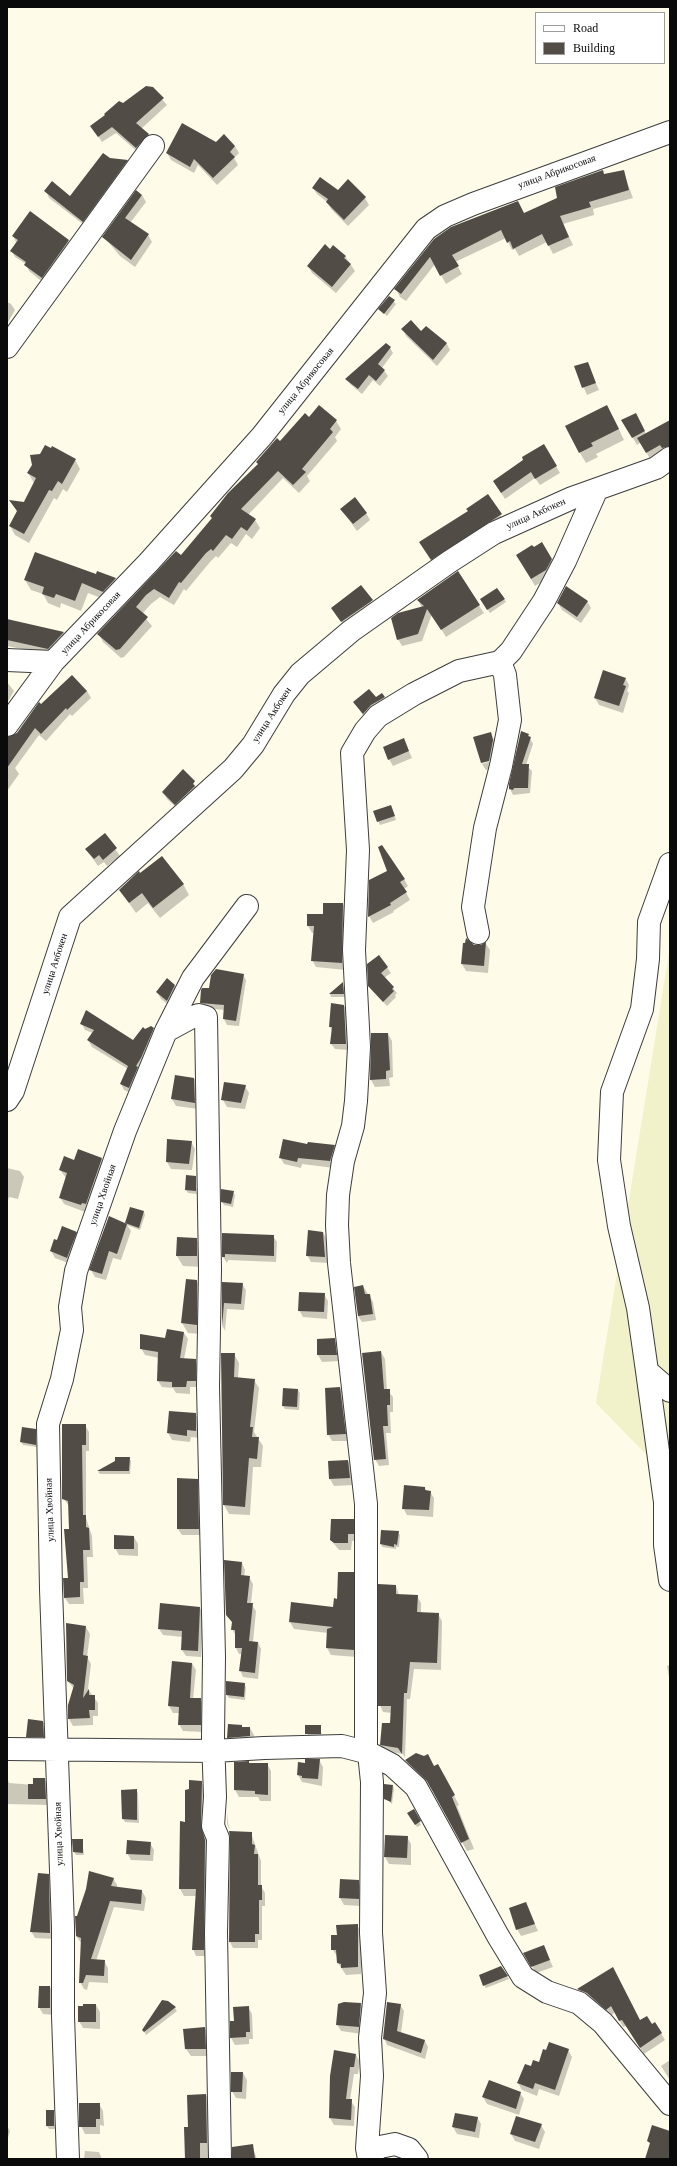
<!DOCTYPE html>
<html>
<head>
<meta charset="utf-8">
<style>
  body { margin:0 }
  #map { position:relative; width:677px; height:2166px; overflow:hidden; background:#fefbe8; font-family:Georgia,serif }
  canvas { display:block }
  .frame { position:absolute; inset:0; border:8px solid #0a0a0a; pointer-events:none }
  .legend { position:absolute; left:535px; top:12px; width:130px; height:52px; box-sizing:border-box; background:#fff; border:1px solid #9d9d9d; margin:0; padding:5px 7px; list-style:none; font-size:12px; color:#0a0a0a }
  .legend li { display:flex; align-items:center; gap:8px; height:20px }
  .legend b { width:20px; border:1px solid #9d9d9d }
</style>
</head>
<body>
<div id="map">
<canvas width="677" height="2166"></canvas>
<div class="frame"></div>
<ul class="legend">
<li><b style="height:5px;background:#fff"></b>Road</li>
<li><b style="height:11px;background:#524c47"></b>Building</li>
</ul>
</div>
<script>
const ctx = document.querySelector('canvas').getContext('2d');
ctx.lineJoin = 'round';
function fill(path, color) { ctx.fillStyle = color; ctx.fill(path, 'evenodd'); }
const poly = rows => new Path2D(rows.map(r => 'M' + r).join(''));
function strokePath(path, color, width, dash) { ctx.strokeStyle = color; ctx.lineWidth = width; ctx.lineCap = dash ? 'butt' : 'round'; ctx.setLineDash(dash || []); ctx.stroke(path); }
function write(font, color, halo, rows, align = 'center') {
  ctx.font = font + ' Georgia,serif'; ctx.lineWidth = 4; ctx.setLineDash([]); ctx.textBaseline = 'middle'; ctx.strokeStyle = halo; ctx.fillStyle = color; for (const [text, x, y, turn = 0] of rows) {
    ctx.save(); ctx.translate(x, y); ctx.rotate((+turn || 0) * Math.PI / 180); ctx.textAlign = isNaN(turn) ? turn : align; if (halo) ctx.strokeText(text, 0, 0); ctx.fillText(text, 0, 0); ctx.restore();
  }
}
fill(poly([
  [670,947,670,1479,596,1403]
]), '#f1f1ca');
fill(poly([
  [152,88,167,105,141,129,152,141,140,154,116,133,102,142,91,126],
  [217,143,235,146,239,153,234,158,238,165,217,185,198,165,194,173,171,160,167,153],
  [109,159,127,161,130,167,87,227,49,198,46,191,70,197],
  [623,171,633,198,593,209,594,215,563,224,573,245,553,254,547,242,519,256,515,249,512,250,506,238,455,262,462,274,446,284,435,264,406,301,400,297,396,289,435,240,524,214,605,175],
  [348,181,365,198,369,205,348,226,331,209,327,202,317,194,313,188,338,191],
  [142,195,146,202,130,223,148,235,152,242,135,267,120,256,104,237],
  [13,236,68,241,72,247,45,284,29,271,26,264,15,257,12,251,16,242],
  [330,250,345,256,355,271,336,293,312,273,308,266],
  [389,297,396,304,387,316,380,309],
  [7,302,11,304,15,310,7,324,11,330,7,336],
  [426,327,447,344,450,350,437,366,406,336,403,329,421,332],
  [390,348,393,353,382,368,388,376,380,386,373,380,362,394,350,384,347,379],
  [587,363,599,390,587,395,575,367],
  [319,406,336,421,341,429,335,437,337,441,307,476,310,481,299,493,283,478,248,515,255,520,260,528,252,539,246,534,237,547,231,543,218,558,216,556,210,562,186,591,184,589,174,605,160,597,151,604,142,614,152,626,124,657,121,658,103,642,99,634,181,557,212,519,211,516,280,442,309,418],
  [635,414,646,434,670,421,670,454,650,459,641,442,637,445,623,421],
  [613,417,624,440,596,454,598,457,586,463,580,453],
  [543,445,560,473,540,485,535,478,505,499,494,482],
  [75,460,80,469,67,492,63,489,57,500,54,498,29,543,15,535,10,526,34,483,28,473],
  [488,496,506,524,437,568,426,551],
  [341,509,366,513,370,520,357,531],
  [542,543,555,567,550,577,535,586,517,555],
  [98,572,115,579,121,589,109,601,88,593,81,611,61,603,60,608,48,603,43,594,31,590,25,580,96,576],
  [457,573,484,613,446,637,432,614,422,641,402,646,398,639,422,608,418,600],
  [361,587,376,608,346,628,332,608],
  [497,589,506,602,490,613,481,599],
  [587,601,591,608,581,623,562,610,558,603],
  [7,620,64,633,67,639,52,655,7,646],
  [625,678,629,685,627,691,629,693,623,713,599,705,595,698],
  [7,682,14,691,7,703],
  [87,691,91,698,72,716,70,714,46,741,39,735,15,768,19,774,7,791,7,738,17,733,41,706],
  [381,694,388,704,367,721,354,702,376,699],
  [491,733,497,747,494,759,482,763,474,738],
  [528,734,533,744,526,765,532,771,530,793,513,795,510,789],
  [407,747,412,758,393,766,389,759],
  [494,760,493,768,486,770,482,764],
  [183,771,198,789,180,811,167,799,163,792],
  [392,809,396,820,380,825,374,811],
  [105,834,120,856,107,866,104,862,98,866,86,849],
  [140,875,183,884,189,895,160,918,148,903,136,913,120,890],
  [404,879,408,886,404,889,410,900,393,911,394,912,373,923,369,916,370,881],
  [343,904,347,911,346,970,316,967,312,960,314,933,312,933,308,926],
  [464,944,481,946,486,944,490,950,488,973,466,971,462,964],
  [379,956,391,973,384,978,397,993,395,995,396,997,387,1006,369,986],
  [243,975,246,980,239,1026,227,1025,224,1019,225,1010,204,1008,201,1003,210,989],
  [343,984,345,997,331,997,330,994],
  [175,986,179,993,171,1007,161,999,157,992],
  [344,1006,347,1011,349,1050,335,1049,331,1044,332,1031,330,1027],
  [82,1024,133,1041,145,1030,153,1029,157,1036,133,1094,124,1090,121,1084,128,1069,92,1047,88,1040,93,1033,85,1030],
  [388,1034,392,1041,393,1077,389,1078,390,1086,375,1087,371,1080],
  [175,1076,194,1078,198,1086,198,1109,176,1106,172,1099],
  [245,1086,249,1093,245,1109,227,1107,223,1100],
  [191,1142,195,1149,192,1170,171,1169,167,1162],
  [308,1145,334,1146,338,1153,334,1168,302,1164,301,1168,284,1164,280,1157],
  [102,1159,106,1166,90,1211,86,1209,85,1212,64,1204,60,1197,66,1178,60,1170,75,1161],
  [7,1168,20,1171,24,1177,18,1199,9,1197,7,1204],
  [195,1177,197,1194,188,1193,186,1190],
  [233,1192,235,1195,233,1207,224,1205,222,1202],
  [144,1212,145,1215,140,1230,127,1225,131,1231,121,1260,113,1258,106,1280,95,1277,91,1270,109,1217,127,1225,126,1222],
  [76,1232,80,1239,71,1264,55,1258,51,1251,55,1240,57,1241],
  [323,1232,327,1240,329,1263,311,1262,307,1255],
  [223,1234,273,1236,277,1242,276,1262,228,1260,227,1263,223,1257],
  [196,1239,203,1249,203,1267,183,1266,177,1256],
  [197,1281,202,1291,202,1334,188,1333,182,1323],
  [223,1283,242,1284,246,1290,244,1310,227,1309,225,1331,223,1327],
  [363,1286,373,1302,376,1320,362,1322,358,1316],
  [324,1294,328,1301,327,1319,303,1317,299,1310],
  [184,1333,188,1339,184,1359,195,1360,199,1366,199,1387,190,1387,190,1394,176,1393,173,1388,162,1387,158,1381,159,1358,145,1355,141,1348],
  [334,1339,338,1346,340,1361,322,1362,318,1355],
  [381,1352,385,1359,387,1390,393,1397,393,1412,390,1412,391,1433,386,1433,389,1465,379,1466,375,1459],
  [234,1354,239,1363,238,1378,254,1380,259,1388,254,1432,263,1446,261,1467,253,1467,250,1515,229,1514,224,1505],
  [340,1388,344,1395,349,1441,332,1441,328,1434],
  [298,1390,300,1393,299,1410,285,1409,283,1406],
  [170,1412,195,1414,200,1421,200,1438,191,1437,190,1442,172,1440,168,1433],
  [85,1425,89,1432,89,1451,86,1451,86,1518,92,1536,93,1557,87,1557,88,1588,83,1588,84,1604,69,1604,65,1598,69,1578,69,1506,63,1498],
  [35,1430,37,1447,23,1445,21,1442],
  [129,1458,131,1461,130,1474,100,1474,98,1472,116,1461],
  [348,1461,352,1468,354,1485,334,1486,330,1479],
  [197,1480,201,1487,202,1535,182,1535,178,1529],
  [425,1488,427,1491,430,1492,434,1498,433,1517,407,1515,403,1508],
  [353,1520,357,1527,357,1540,352,1541,351,1550,339,1550,331,1540],
  [398,1532,400,1535,399,1547,396,1547,396,1549,382,1547,381,1544],
  [134,1537,138,1544,138,1556,119,1555,115,1548],
  [242,1563,245,1570,244,1577,249,1577,253,1584,251,1604,256,1611,253,1642,258,1642,261,1649,258,1679,243,1677,240,1670,242,1654,239,1654,236,1648,236,1636,232,1629,233,1624,227,1614],
  [353,1573,357,1580,357,1657,331,1655,327,1648,328,1633,294,1629,290,1622,334,1608],
  [396,1586,399,1595,417,1596,421,1603,421,1613,438,1614,442,1621,441,1670,414,1669,410,1699,407,1699,405,1758,403,1754,385,1751,381,1745,391,1724,392,1713,383,1712,380,1705],
  [200,1608,203,1614,201,1657,186,1656,182,1650,183,1637,163,1635,159,1629],
  [86,1627,90,1634,87,1657,91,1664,88,1689,98,1703,98,1716,93,1716,93,1725,73,1726,69,1719,74,1689,68,1681],
  [192,1663,196,1670,193,1699,200,1699,204,1705,204,1732,183,1731,179,1724,179,1713,173,1713,169,1706],
  [670,1665,670,1682,667,1666],
  [244,1684,246,1687,245,1700,229,1698,227,1695],
  [43,1722,47,1729,47,1744,31,1743,27,1736],
  [241,1726,243,1728,250,1728,254,1735,253,1743,232,1744,228,1737],
  [306,1726,320,1726,322,1737,308,1737],
  [424,1757,434,1767,438,1765,459,1805,457,1806,474,1849,467,1851,433,1790,411,1769,406,1760],
  [319,1760,323,1767,322,1786,302,1782,298,1775,306,1764],
  [235,1763,267,1764,271,1771,271,1801,260,1801,258,1797,239,1797,235,1790],
  [7,1777,9,1783,34,1785,45,1779,48,1786,49,1805,7,1804],
  [201,1782,205,1789,204,1833,209,1848,207,1956,196,1956,193,1949,196,1896,184,1896,180,1889,190,1790],
  [393,1786,394,1789,392,1804,385,1798],
  [136,1790,138,1793,139,1823,125,1822,123,1819],
  [228,1811,228,1823,230,1830,227,1824],
  [414,1811,421,1825,417,1827,409,1814],
  [251,1833,261,1861,261,1886,265,1893,265,1906,262,1906,262,1940,258,1940,258,1948,233,1948,230,1942],
  [386,1836,407,1837,411,1844,411,1865,389,1864,385,1857],
  [82,1840,84,1855,76,1855,74,1852],
  [150,1843,154,1850,153,1861,131,1860,127,1853],
  [48,1875,52,1882,54,1939,35,1938,31,1931],
  [113,1878,117,1885,117,1888,142,1891,146,1898,144,1911,114,1907,96,1961,104,1961,108,1968,108,1983,89,1982,87,1990,84,1989,80,1982,82,1944,76,1936,77,1917,87,1889],
  [358,1881,362,1888,362,1906,344,1905,340,1898],
  [526,1904,538,1931,521,1936,517,1929],
  [357,1925,361,1932,361,1974,346,1975,338,1963,337,1956,332,1949,338,1936],
  [525,1954,547,1954,553,1967,536,1973],
  [501,1967,509,1979,486,1988,484,1985],
  [613,1968,640,2022,652,2025,655,2023,665,2040,644,2054,626,2026,623,2027,615,2012,611,2016,582,1996,578,1989],
  [50,1987,54,1994,54,2015,43,2014,39,2007],
  [361,2004,365,2011,362,2034,341,2031,337,2024],
  [96,2005,100,2012,100,2029,83,2028,79,2021],
  [400,2005,404,2011,401,2033,425,2041,428,2047,425,2059,387,2045,384,2038],
  [248,2007,252,2014,253,2039,249,2039,249,2044,235,2045,231,2038,235,2021],
  [175,2008,177,2011,146,2035,145,2033,143,2030],
  [205,2028,209,2035,209,2056,191,2056,186,2049,185,2030],
  [568,2050,572,2057,559,2096,539,2089,537,2096,522,2090,518,2083,532,2067],
  [356,2055,360,2062,358,2074,354,2074,350,2100,355,2107,354,2126,334,2125,330,2118,331,2076],
  [670,2060,670,2080,661,2066],
  [243,2073,247,2080,246,2099,236,2098,232,2091],
  [520,2093,524,2099,519,2115,487,2104,483,2097],
  [206,2095,210,2102,211,2159,172,2159,186,2158],
  [99,2104,103,2111,104,2126,100,2125,100,2134,85,2134,81,2126],
  [53,2111,56,2129,49,2129,47,2126],
  [477,2117,481,2124,479,2138,457,2134,453,2127],
  [541,2125,545,2132,539,2149,515,2141,511,2134],
  [7,2126,10,2131,7,2141],
  [252,2146,257,2159,233,2159],
  [85,2151,99,2152,102,2159,84,2159]
]), '#0003');
fill(poly([
  [146,86,153,87,164,98,136,123,149,134,136,148,112,127,98,137,90,126,105,115,104,114,119,101,123,103],
  [182,123,216,142,224,134,235,146,230,152,235,157,213,178,194,159,190,167,166,153],
  [103,153,110,158,128,160,83,222,44,191,52,181,70,196],
  [603,170,604,174,624,170,629,190,589,202,591,207,560,216,569,237,548,246,542,234,513,249,510,241,507,243,501,230,452,255,459,266,440,276,430,257,401,294,394,289,434,239,451,227,518,201,524,213,557,198,555,187],
  [320,177,338,190,348,179,366,197,344,220,326,202,328,199,312,188],
  [136,190,142,195,125,218,149,234,131,260,102,237],
  [30,211,69,240,42,278,24,265,26,262,10,251,18,240,12,236],
  [325,244,330,249,333,245,346,256,344,258,351,264,332,287,307,266],
  [389,296,395,300,384,314,378,309],
  [411,320,421,331,426,326,447,343,433,360,401,329],
  [386,343,391,347,378,364,385,370,376,381,369,375,358,389,345,379],
  [588,362,596,383,582,388,574,366],
  [319,405,337,420,330,429,333,432,302,469,306,472,293,485,278,471,241,509,256,519,247,531,241,527,232,539,226,535,213,551,211,549,206,553,181,583,179,582,169,598,154,589,146,595,136,607,148,617,120,649,116,650,97,634,176,551,181,555,212,518,210,516,228,493,258,464,256,462,277,438,280,441,305,413,309,417],
  [607,405,619,429,591,443,593,446,579,453,565,426],
  [636,413,645,431,632,438,621,420],
  [670,420,670,446,662,448,660,445,646,453,637,438],
  [544,444,557,466,535,479,531,472,501,493,493,481,523,460,522,457],
  [45,445,51,448,52,446,76,459,62,484,58,481,52,491,49,490,24,534,9,526,17,511,9,500,24,502,36,478,27,473,32,465,30,455,40,454],
  [488,494,502,514,431,560,419,542,468,511,466,509],
  [355,497,367,513,353,524,340,509],
  [542,542,552,559,546,570,531,579,516,555,532,545,534,547],
  [35,552,96,574,97,571,116,578,103,592,82,583,75,601,56,594,54,598,42,594,44,587,24,580],
  [458,571,480,605,441,630,427,609,418,634,397,640,391,618,398,613,424,606,417,600],
  [361,585,373,600,341,622,331,608],
  [566,586,588,601,577,617,557,603],
  [497,588,505,599,487,610,480,599],
  [7,619,64,632,48,649,7,640],
  [603,670,626,678,623,685,626,686,619,706,594,698],
  [72,675,87,691,67,710,66,708,41,734,35,728,7,768,7,737,17,733,39,702,41,704],
  [369,689,376,697,382,693,385,697,371,705,363,714,353,702],
  [521,731,529,734,528,736,531,737,522,764,529,764,528,788,514,788,513,790,509,789,509,784],
  [491,732,493,740,489,761,481,763,473,737],
  [404,738,409,751,388,760,383,747],
  [183,769,195,781,193,784,195,786,175,805,162,792],
  [391,805,395,816,377,822,373,811],
  [105,833,117,848,103,860,99,855,94,859,85,849],
  [382,845,405,879,400,882,407,892,390,903,391,905,368,917,369,880,387,871,378,847],
  [162,856,184,884,153,908,142,893,129,903,119,890,139,871,140,873],
  [323,903,343,903,342,963,311,961,314,926,307,926,307,914,323,914],
  [466,938,474,945,481,945,486,942,484,966,461,964,463,943,465,943],
  [379,955,388,967,381,973,394,987,392,989,394,991,383,1002,368,986,367,964],
  [216,969,244,974,236,1021,223,1019,224,1005,200,1003,201,990,202,988,209,988,211,975],
  [167,978,175,985,167,1001,156,992],
  [343,982,344,994,329,994],
  [331,1003,344,1005,346,1044,330,1044,332,1027,329,1027],
  [86,1010,133,1040,143,1027,145,1029,151,1026,154,1028,141,1058,136,1066,138,1067,129,1088,120,1084,128,1066,87,1040,94,1030,80,1024],
  [371,1033,388,1033,390,1070,386,1071,386,1079,370,1080],
  [175,1075,194,1078,195,1103,171,1099],
  [224,1082,246,1085,241,1103,221,1100],
  [167,1139,192,1141,189,1164,166,1162],
  [283,1139,307,1144,308,1142,335,1145,330,1161,298,1158,297,1162,279,1158],
  [78,1149,102,1158,86,1204,82,1203,81,1205,59,1198,67,1173,59,1170,64,1156,74,1160],
  [186,1175,196,1176,196,1191,185,1190],
  [221,1189,234,1191,231,1204,221,1202],
  [130,1207,144,1211,139,1228,125,1223],
  [109,1216,127,1224,117,1254,109,1251,102,1274,89,1270],
  [62,1226,77,1232,67,1258,50,1251,54,1239,57,1240],
  [308,1230,323,1232,325,1257,306,1256],
  [222,1233,274,1235,274,1256,225,1254,225,1257,222,1257],
  [177,1237,197,1238,197,1256,176,1256],
  [186,1279,197,1280,197,1325,181,1323],
  [222,1282,243,1283,241,1304,224,1303,222,1328],
  [363,1285,365,1294,370,1294,373,1314,358,1316,354,1287],
  [299,1292,325,1293,324,1312,298,1311],
  [167,1329,184,1332,180,1358,196,1359,196,1381,187,1381,186,1387,172,1387,172,1382,157,1381,158,1352,140,1349,140,1334,165,1338],
  [335,1338,337,1355,317,1355,317,1339],
  [381,1351,384,1389,390,1389,390,1405,387,1405,388,1426,383,1426,386,1459,374,1460,362,1353],
  [221,1353,235,1353,234,1377,255,1379,250,1427,253,1427,252,1437,259,1437,257,1459,249,1458,245,1507,223,1505],
  [340,1387,346,1434,327,1435,325,1388],
  [283,1388,298,1389,297,1407,282,1406],
  [169,1411,196,1413,196,1431,187,1430,187,1436,167,1433],
  [62,1424,86,1424,86,1445,82,1445,83,1515,86,1515,86,1527,89,1528,90,1550,83,1550,84,1582,80,1582,80,1597,64,1598,63,1578,68,1578,64,1529,69,1529,68,1501,62,1499],
  [22,1427,36,1429,36,1445,20,1442],
  [115,1457,130,1457,129,1471,97,1471,115,1461],
  [348,1460,350,1478,329,1479,328,1461],
  [177,1478,198,1479,199,1529,177,1529],
  [404,1485,425,1487,425,1490,431,1491,429,1510,402,1509],
  [331,1519,354,1519,354,1534,348,1534,348,1543,334,1543,330,1540],
  [381,1530,399,1531,397,1545,394,1544,394,1547,380,1544],
  [114,1535,134,1536,134,1549,114,1549],
  [224,1560,242,1562,241,1575,250,1576,247,1603,253,1603,249,1641,258,1642,255,1673,239,1671,242,1648,235,1648,235,1630,231,1630,232,1622,226,1615],
  [338,1572,354,1572,354,1650,326,1648,327,1629,333,1627,289,1622,291,1602,333,1607,334,1598,337,1599],
  [378,1584,396,1585,396,1594,418,1595,417,1612,439,1613,437,1663,410,1662,407,1693,404,1693,402,1754,398,1748,380,1745,382,1723,390,1723,391,1706,378,1706],
  [160,1603,200,1607,198,1651,181,1650,182,1631,158,1629],
  [66,1623,86,1626,83,1655,88,1656,83,1698,89,1689,89,1695,95,1695,95,1710,89,1710,90,1718,68,1719,68,1705,74,1685,67,1681],
  [172,1661,192,1663,190,1698,201,1698,201,1725,178,1725,179,1707,168,1706],
  [226,1681,245,1683,244,1697,226,1695],
  [28,1719,43,1721,44,1737,26,1737],
  [228,1724,242,1725,242,1727,250,1727,250,1736,227,1738],
  [305,1725,321,1725,321,1734,305,1734],
  [416,1753,424,1756,428,1754,434,1766,438,1764,455,1795,452,1797,469,1839,461,1843,427,1781,405,1760],
  [305,1759,320,1759,318,1779,302,1778,302,1776,297,1775,298,1762,305,1763],
  [249,1761,249,1763,268,1763,268,1795,255,1794,255,1791,234,1790,234,1762],
  [33,1778,45,1778,46,1799,28,1799,28,1784,33,1784],
  [189,1780,202,1781,201,1825,205,1840,204,1950,192,1950,196,1889,179,1889,180,1821,185,1822,185,1790,189,1789],
  [384,1784,393,1785,391,1802,384,1799],
  [137,1789,137,1820,122,1819,121,1790],
  [414,1809,421,1821,415,1825,407,1813],
  [229,1831,252,1832,252,1844,255,1845,254,1854,258,1854,258,1885,262,1885,262,1900,259,1900,259,1934,255,1934,255,1942,229,1942,230,1838],
  [385,1835,408,1836,407,1858,384,1857],
  [72,1839,83,1839,83,1853,73,1852],
  [127,1840,151,1842,150,1855,126,1854],
  [89,1871,114,1878,111,1886,142,1890,141,1904,110,1901,91,1959,105,1960,104,1976,86,1975,83,1983,79,1983,81,1938,76,1936,75,1916,77,1916,86,1889],
  [38,1873,49,1874,50,1933,30,1932],
  [340,1879,359,1880,359,1899,339,1898],
  [526,1902,535,1924,516,1930,509,1908],
  [358,1924,358,1967,341,1968,341,1964,337,1963,336,1950,331,1950,331,1935,337,1935,336,1925],
  [544,1945,550,1960,531,1967,523,1953],
  [501,1966,508,1976,483,1986,479,1975],
  [613,1967,640,2020,647,2016,652,2024,655,2022,662,2033,640,2048,622,2020,619,2021,611,2006,606,2010,587,1993,577,1989],
  [39,1986,50,1986,50,2008,38,2008],
  [162,2000,168,2001,176,2007,144,2032,142,2030],
  [344,2002,361,2003,359,2027,336,2025,338,2004],
  [387,2002,401,2004,397,2031,425,2040,421,2053,383,2039],
  [83,2004,96,2004,96,2022,78,2022,78,2006,83,2006],
  [249,2006,250,2032,246,2032,246,2037,230,2038,230,2021,234,2021,233,2007],
  [205,2027,206,2049,185,2049,183,2029],
  [549,2042,569,2049,555,2090,535,2083,533,2089,517,2083,525,2064,531,2066,533,2060,539,2062,543,2049,546,2050],
  [334,2050,356,2054,354,2067,350,2067,346,2099,352,2099,351,2120,329,2118,330,2076],
  [231,2072,243,2072,242,2092,231,2092],
  [489,2080,521,2092,516,2109,482,2097],
  [206,2094,207,2143,200,2143,200,2159,185,2159,184,2127,188,2127,187,2095],
  [79,2103,100,2103,100,2119,96,2119,96,2127,79,2127],
  [46,2110,54,2110,54,2126,46,2126],
  [455,2113,478,2117,475,2132,452,2127],
  [516,2116,542,2124,535,2142,510,2134],
  [652,2125,670,2131,670,2159,645,2159,650,2143,647,2141],
  [253,2144,255,2159,232,2159,232,2147]
]), '#524c47');
const minor = poly([
  [7,347,153,146],
  [7,660,53,662],
  [7,725,53,662,149,562,262,436,426,229,445,216,473,204,670,132],
  [670,864,649,922,648,959,642,1009,612,1092,609,1160,619,1226,638,1308,647,1371,670,1391],
  [478,933,473,907,485,828,501,766,510,720,505,675,500,662],
  [166,1031,190,1018,199,1015,206,1017,210,1270,208,1386,214,1657,213,1737,215,1797,213,1826,218,1838,216,1933,220,2159],
  [7,1100,13,1091,70,917,233,769,253,745,284,694,300,674,351,631,449,562,494,533,572,498,656,468,670,458],
  [647,1371,665,1502,665,1545,670,1580],
  [7,1749,214,1751,264,1748,342,1746,369,1753,392,1765,416,1787,498,1936,523,1977,547,1992,579,2003,603,2023,670,2104],
  [366,1752,366,1504,339,1263,337,1225,338,1195,343,1161,353,1126,356,1101,359,1047,354,950,358,850,352,753,365,731,378,716,414,694,459,671,500,662,511,651,544,601,565,561,596,491],
  [369,1753,372,1782,371,1933,375,1993,370,2038,372,2076,367,2148,369,2159],
  [68,2159,63,2016,63,1927,51,1589,48,1424,62,1379,72,1330,70,1307,76,1271,125,1131,166,1031,193,978,247,906],
  [372,2159,375,2148,395,2144,409,2149,417,2159]
]);
strokePath(minor, '#3d3d3d', 24);
strokePath(minor, '#fff', 22);
write('10px', '#0a0a0a', '#fff', [
  ["улица Абрикосовая",557,172,-20],
  ["улица Абрикосовая",306,381,-51],
  ["улица Акбокен",536,514,-24],
  ["улица Абрикосовая",91,623,-47],
  ["улица Акбокен",272,715,-57],
  ["улица Акбокен",55,964,-72],
  ["улица Хвойная",103,1195,-71],
  ["улица Хвойная",50,1510,-92],
  ["улица Хвойная",59,1834,-92]
]);
</script>
</body>
</html>
